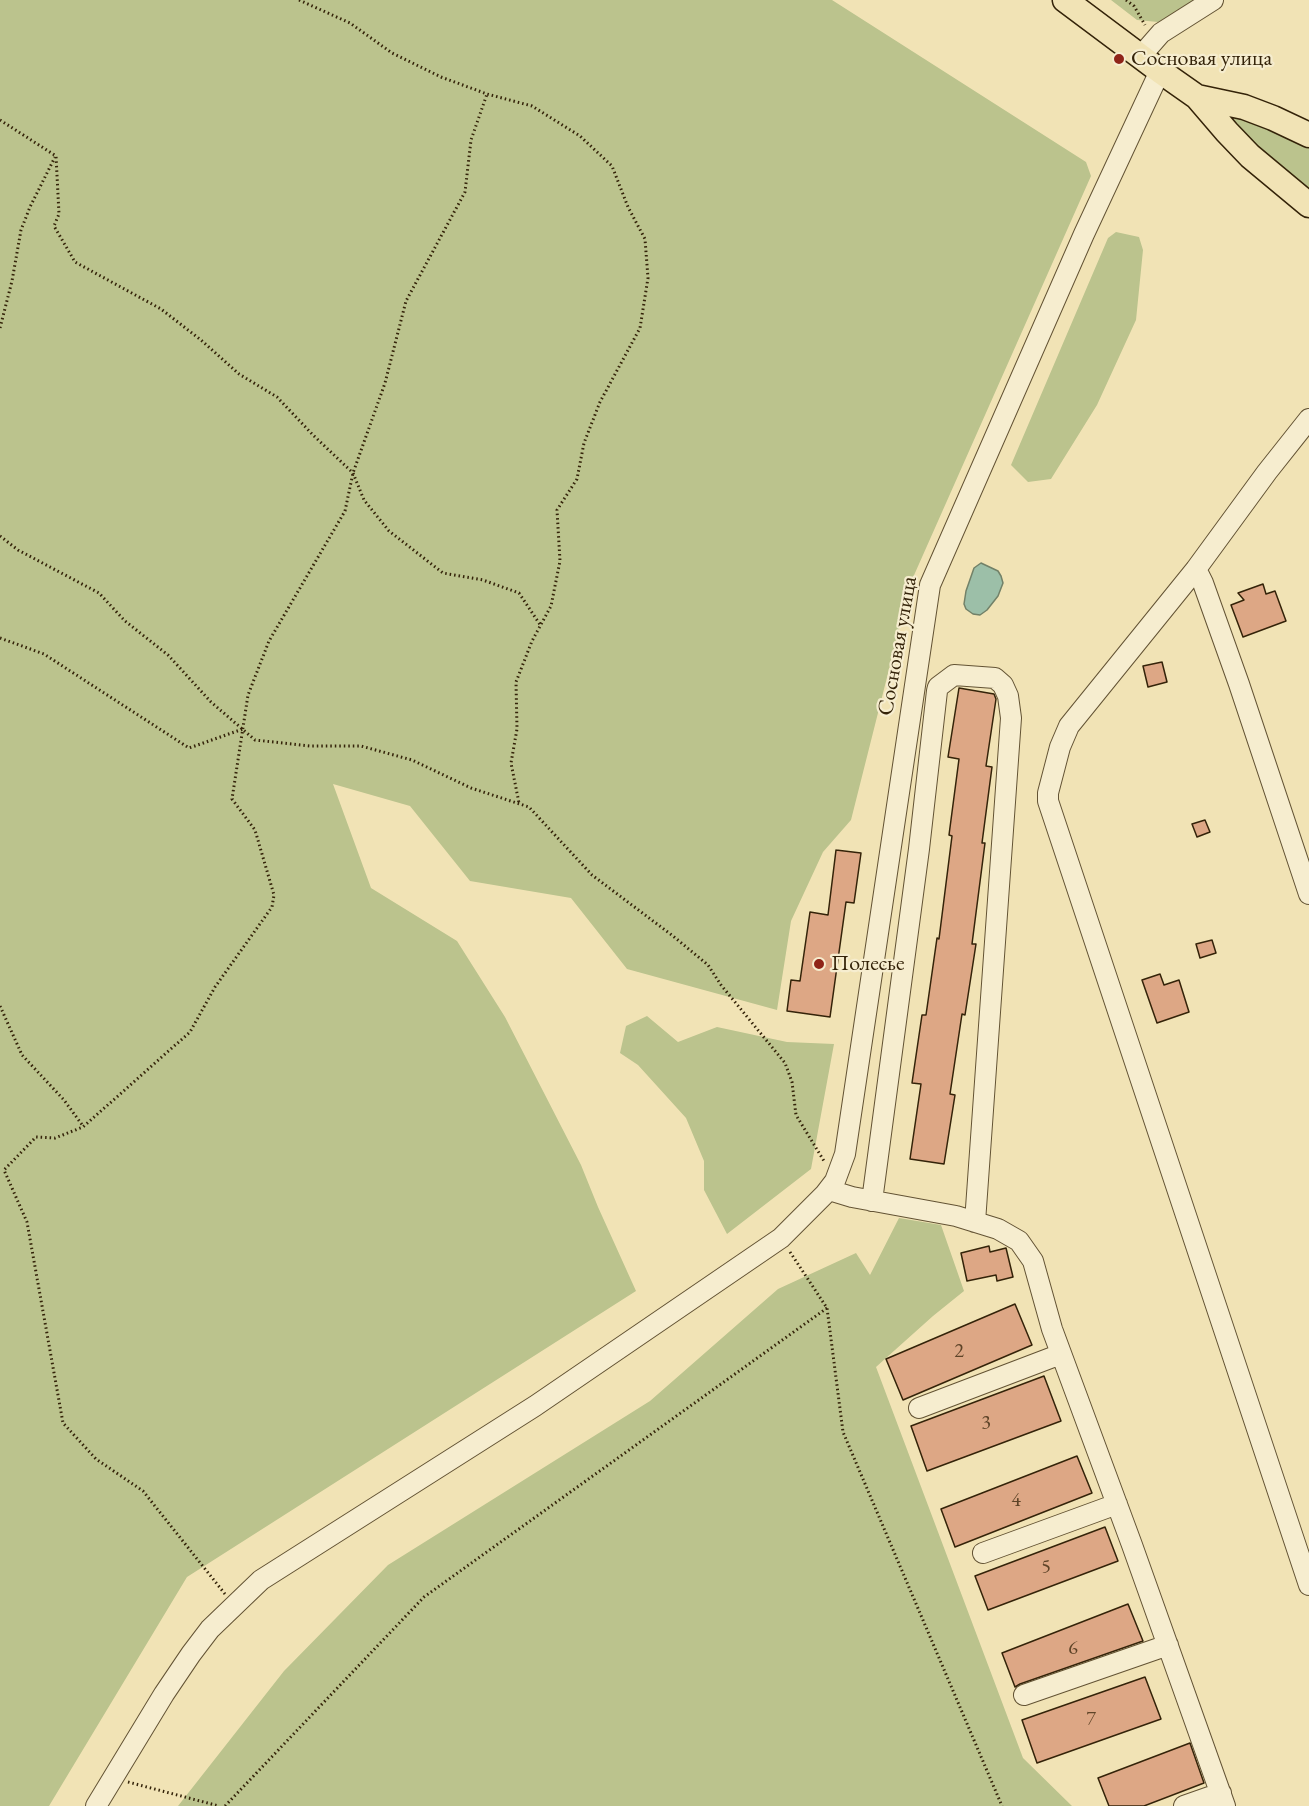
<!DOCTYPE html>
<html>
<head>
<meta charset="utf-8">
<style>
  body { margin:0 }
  canvas { display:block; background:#f1e3b5 }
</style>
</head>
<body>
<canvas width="1309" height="1806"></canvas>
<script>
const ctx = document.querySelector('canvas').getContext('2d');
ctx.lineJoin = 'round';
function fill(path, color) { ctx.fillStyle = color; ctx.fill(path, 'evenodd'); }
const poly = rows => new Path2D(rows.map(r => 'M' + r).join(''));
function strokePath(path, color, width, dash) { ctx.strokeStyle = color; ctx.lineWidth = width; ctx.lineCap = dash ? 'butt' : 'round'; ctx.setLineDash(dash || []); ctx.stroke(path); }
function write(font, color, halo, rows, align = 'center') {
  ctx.font = font + ' "EB Garamond",serif'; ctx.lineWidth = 4.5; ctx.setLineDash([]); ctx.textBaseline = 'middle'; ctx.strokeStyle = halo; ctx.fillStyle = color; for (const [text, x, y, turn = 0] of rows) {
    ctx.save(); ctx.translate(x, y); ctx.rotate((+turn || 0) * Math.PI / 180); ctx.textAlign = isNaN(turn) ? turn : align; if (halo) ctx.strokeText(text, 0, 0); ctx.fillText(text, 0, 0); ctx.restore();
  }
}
fill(poly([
  [0,0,832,0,1086,162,1091,176,911,582,851,820,823,852,791,921,777,1010,627,969,571,898,470,881,410,806,333,784,371,888,457,941,505,1017,581,1165,598,1207,636,1291,187,1577,49,1806,0,1806],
  [1111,0,1198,0,1158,22,1137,20],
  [1224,106,1309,139,1309,200,1228,128],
  [1116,232,1139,237,1143,250,1136,320,1097,405,1051,479,1028,482,1011,465,1108,238],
  [647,1016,678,1042,717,1027,787,1042,834,1044,811,1169,727,1234,704,1190,704,1161,686,1118,638,1065,620,1053,626,1026],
  [899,1218,941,1225,964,1291,933,1316,876,1367,1023,1758,1072,1806,178,1806,284,1671,388,1565,650,1401,778,1289,856,1253,870,1275]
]), '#bbc38d');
const water = poly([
  [981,563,998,571,1001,576,1003,583,998,596,987,610,980,615,973,614,966,609,964,604,966,591,974,568,981,563]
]);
fill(water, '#9cbfa8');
strokePath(water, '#728168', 1.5);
const building = poly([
  [1263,584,1266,594,1275,591,1286,621,1243,637,1231,605,1244,600,1238,593,1263,584],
  [1162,662,1167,682,1148,687,1143,666,1162,662],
  [959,688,994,694,996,699,986,766,992,767,982,843,985,843,972,944,976,944,965,1015,962,1014,950,1094,955,1095,944,1164,910,1159,921,1084,912,1083,922,1015,926,1015,937,938,939,939,952,836,949,835,959,759,948,757,959,688],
  [1205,820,1210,832,1197,837,1192,824,1205,820],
  [836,850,861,853,854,903,846,902,830,1017,787,1011,791,980,800,981,810,912,828,915,836,850],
  [1212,940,1216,953,1200,958,1196,944,1212,940],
  [1160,974,1164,985,1179,980,1189,1012,1157,1023,1142,980,1160,974],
  [989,1246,990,1252,1006,1248,1013,1277,997,1281,996,1275,967,1281,961,1253,989,1246],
  [1015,1304,1032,1345,903,1400,886,1359,1015,1304],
  [1044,1376,1061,1421,927,1471,911,1426,1044,1376],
  [1077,1456,1092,1493,955,1547,941,1509,1077,1456],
  [1105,1527,1118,1561,988,1610,975,1576,1105,1527],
  [1128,1604,1143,1641,1020,1684,1015,1687,1002,1653,1128,1604],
  [1145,1677,1161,1719,1037,1763,1022,1720,1145,1677],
  [1190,1743,1204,1783,1144,1806,1109,1806,1098,1778,1190,1743]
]);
fill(building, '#dda785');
strokePath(building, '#342309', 1.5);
const minor = poly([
  [1140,57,1161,33,1213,0],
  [1309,419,1267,472,1196,569,1069,726,1060,747,1048,793,1048,801,1309,1585],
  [1196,569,1203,583,1239,684,1309,894],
  [829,1190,852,1197,956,1216,998,1229,1019,1241,1033,1261,1052,1329,1132,1545,1225,1806],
  [872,1201,919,849,937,691,938,687,954,675,995,678,1003,685,1008,696,1011,718,975,1222],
  [919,1408,1061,1354],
  [983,1553,1117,1504],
  [1024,1695,1168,1645],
  [96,1806,164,1694,191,1654,210,1629,261,1580,535,1406,781,1238,825,1194,835,1181,845,1154,930,585,1084,234,1160,71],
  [1184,1806,1221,1793]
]);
const major = poly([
  [1065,0,1160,71,1197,97,1227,132,1250,156,1309,205],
  [1197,97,1244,107,1273,118,1309,135]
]);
strokePath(minor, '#635334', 22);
strokePath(major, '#342309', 27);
strokePath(poly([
  [299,0,350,23,392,53,441,77,487,94,532,106,580,136,612,166,628,207,645,239,648,278,640,328,600,402,584,443,577,479,557,510,560,561,551,606,532,641,516,682,517,729,511,763,519,803],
  [1126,0,1134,6,1145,25],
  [0,120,56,156,59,214,54,226,75,262,161,309,201,340,239,374,277,397,313,435,353,473,364,500,389,531,443,573,483,580,519,593,541,626],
  [0,328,12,281,21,230,30,207,55,157],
  [0,536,18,550,99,593,125,621,168,655,211,702,255,740,310,746,361,746,412,760,471,788,529,807,592,875,673,936,708,965,721,985,785,1063,792,1082,796,1115,824,1161],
  [0,638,44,654,189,748,243,729],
  [0,1006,22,1055,64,1100,83,1126],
  [790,1252,827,1308,843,1432,1002,1806],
  [225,1594,143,1491,96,1459,63,1423,27,1222,4,1170,36,1137,55,1138,83,1127,190,1032,215,987,272,907,274,895,255,830,232,799,248,695,269,641,345,511,353,473,385,383,406,301,465,192,471,140,487,94],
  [128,1782,219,1806],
  [225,1806,424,1597,827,1308]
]), '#342309', 3, [1.5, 3]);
strokePath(minor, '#f6edcf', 20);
strokePath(major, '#f1e3b5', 24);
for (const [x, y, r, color] of [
  [1119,59,6,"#8f2418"],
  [819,964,6,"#8f2418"]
]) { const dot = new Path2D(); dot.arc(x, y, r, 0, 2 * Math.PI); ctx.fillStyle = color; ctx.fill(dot); strokePath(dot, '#f6edcf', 2); }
write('20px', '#5e4428', null, [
  ["2",959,1352],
  ["3",986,1424],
  ["4",1016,1501],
  ["5",1046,1568],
  ["6",1073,1649],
  ["7",1091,1720]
]);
write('22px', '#342309', '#f6edcf', [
  ["Сосновая улица",1131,59],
  ["Полесье",831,964]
], 'left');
write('22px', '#342309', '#f6edcf', [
  ["Сосновая улица",898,646,-80]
]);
</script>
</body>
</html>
